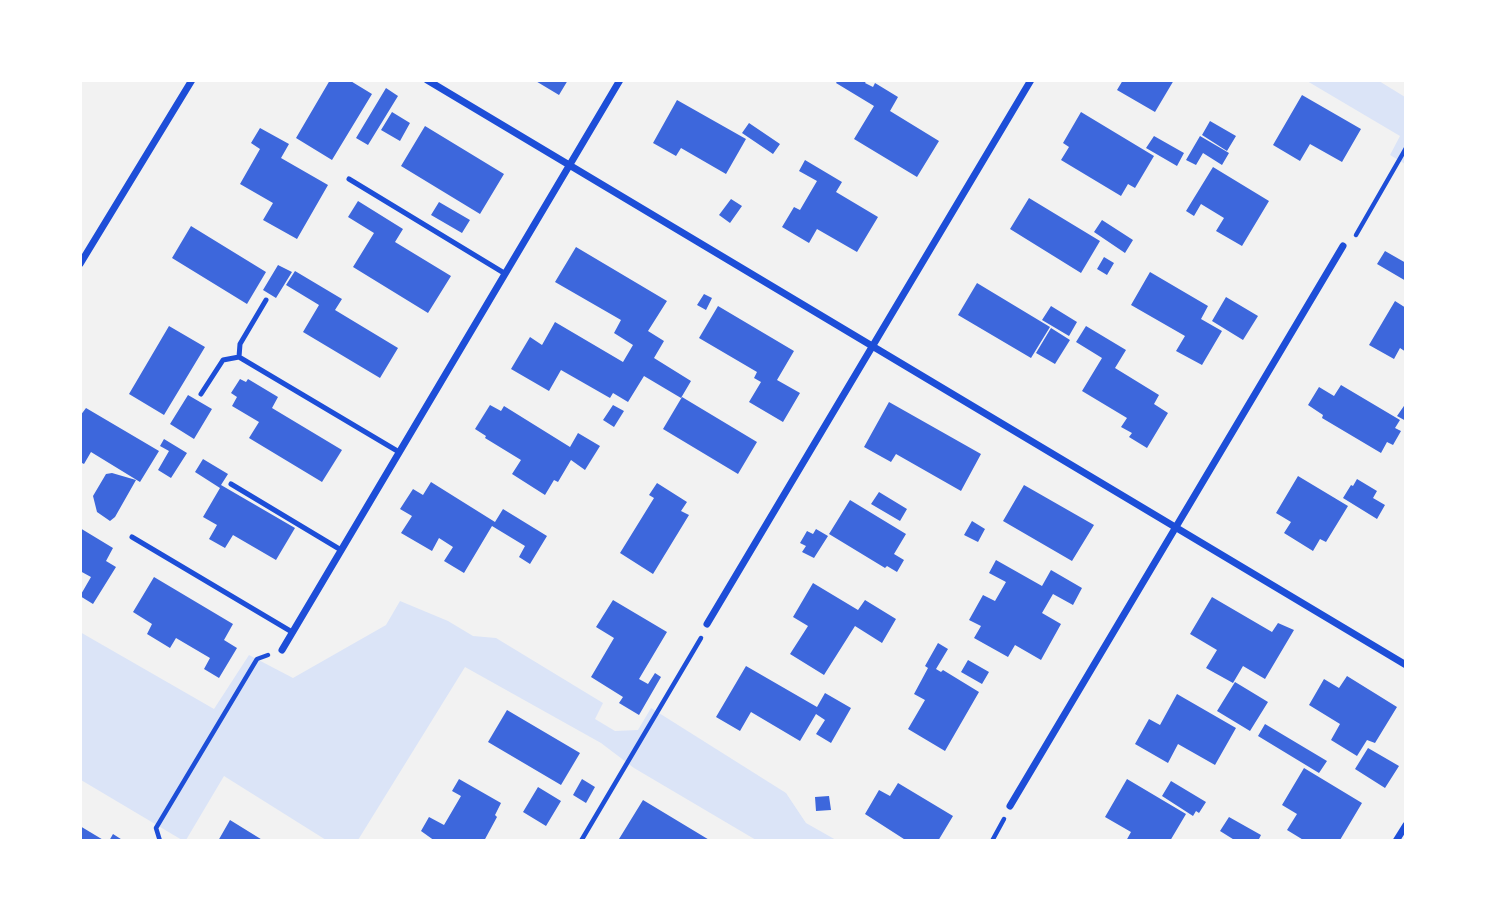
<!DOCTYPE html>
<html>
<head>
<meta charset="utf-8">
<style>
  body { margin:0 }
  #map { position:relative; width:1486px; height:921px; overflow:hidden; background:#f2f2f2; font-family:"Titillium Web",sans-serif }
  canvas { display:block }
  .frame { position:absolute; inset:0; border:82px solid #fff; pointer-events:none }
</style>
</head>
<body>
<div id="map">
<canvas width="1486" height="921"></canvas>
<div class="frame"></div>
</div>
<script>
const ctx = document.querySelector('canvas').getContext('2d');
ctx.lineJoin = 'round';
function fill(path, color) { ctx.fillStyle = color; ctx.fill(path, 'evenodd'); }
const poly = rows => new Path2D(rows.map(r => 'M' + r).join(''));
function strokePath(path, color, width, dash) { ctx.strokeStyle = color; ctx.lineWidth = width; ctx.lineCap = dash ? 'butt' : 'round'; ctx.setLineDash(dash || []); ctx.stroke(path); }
fill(poly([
  [1307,81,1379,81,1405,97,1405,164,1390,155,1400,136],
  [400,601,448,621,473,636,496,638,603,703,595,719,615,731,638,730,651,708,786,793,806,823,836,840,756,840,634,768,601,743,465,667,358,840,326,840,224,776,186,840,182,840,81,780,80,632,214,709,249,655,293,678,386,625]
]), '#dbe4f7');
fill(poly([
  [330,80,349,80,372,94,332,160,296,138],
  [534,80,568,80,559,95],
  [838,80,867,80,865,83,873,87,875,83,898,97,890,111,939,141,917,177,854,139,874,106,836,83],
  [1123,80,1174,80,1155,112,1117,90],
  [386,88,398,96,368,145,356,138],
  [1302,95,1361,129,1342,162,1310,144,1300,161,1273,145],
  [677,100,746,139,726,174,681,148,676,156,653,143],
  [392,112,410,123,400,141,381,130],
  [1081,112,1154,156,1135,188,1128,184,1121,196,1061,160,1069,147,1063,143],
  [1210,121,1236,136,1227,151,1202,135],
  [749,123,780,144,773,154,742,133],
  [425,126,504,174,480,214,401,166],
  [260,128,289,144,281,158,328,185,297,239,263,220,273,203,240,184,260,149,251,143],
  [1154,136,1184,153,1177,166,1146,148],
  [1200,136,1229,153,1222,165,1203,153,1196,165,1186,160],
  [805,160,842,182,836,192,878,217,857,252,817,229,809,243,782,227,794,207,800,210,817,181,799,171],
  [1213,167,1269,201,1242,246,1216,231,1224,218,1201,204,1194,216,1186,211],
  [1029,198,1100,241,1081,273,1010,229],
  [731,199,742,206,730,223,719,215],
  [358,201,403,229,395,242,451,276,428,313,353,267,374,233,348,217],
  [439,202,470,220,462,233,431,215],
  [1102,220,1133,240,1125,253,1094,232],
  [191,226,266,272,247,304,172,258],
  [576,247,667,301,648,331,664,341,654,358,691,381,681,398,644,376,628,402,613,393,610,398,561,370,549,391,511,369,530,337,542,345,555,322,623,362,633,345,614,333,621,320,555,282],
  [1385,251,1406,263,1406,281,1377,264],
  [1104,257,1114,263,1107,275,1097,269],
  [278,265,292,272,276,298,263,290],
  [295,271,342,299,335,310,398,348,380,378,303,332,319,305,286,285],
  [1150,272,1208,306,1201,319,1222,331,1202,365,1176,351,1185,336,1131,305],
  [977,283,1050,327,1031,358,958,315],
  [704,294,712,298,706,310,697,305],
  [1226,297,1258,316,1243,340,1212,321],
  [1395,301,1406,308,1406,352,1400,348,1394,359,1369,345],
  [718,306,794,351,777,380,800,393,783,422,749,402,761,382,754,378,757,372,699,338],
  [1051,306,1077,322,1069,336,1042,320],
  [169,326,205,347,164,415,129,394],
  [1086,326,1126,350,1115,368,1159,395,1154,404,1168,413,1147,448,1129,437,1132,433,1121,427,1127,418,1082,391,1102,358,1076,342],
  [1051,328,1070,340,1055,364,1036,353],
  [240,379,246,382,248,379,278,397,272,408,342,450,322,482,249,438,259,422,232,406,237,397,231,393],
  [1341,385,1400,420,1395,428,1401,431,1393,445,1387,442,1381,453,1322,418,1323,415,1308,405,1319,387,1334,396],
  [188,395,212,409,194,439,170,424],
  [682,397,757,442,738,474,663,429],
  [889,402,981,454,961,491,896,454,891,462,864,447],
  [1406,403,1406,421,1397,416],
  [490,405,501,411,504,406,570,447,578,433,600,446,585,470,571,460,558,482,554,480,545,495,512,474,521,460,485,438,486,436,475,429],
  [613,405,624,411,614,427,603,420],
  [86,408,159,451,140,482,91,452,84,464,80,462,80,416],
  [164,439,187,453,171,478,158,470,169,451,160,446],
  [203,459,228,474,221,485,295,528,276,560,233,535,225,548,209,539,217,525,203,517,220,488,195,472],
  [112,473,136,480,115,517,110,521,97,512,93,496,106,474],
  [1298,476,1348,506,1326,542,1320,539,1313,551,1284,533,1291,522,1276,513],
  [1357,479,1377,491,1373,498,1385,505,1377,519,1343,498,1351,485,1353,486],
  [431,482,495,522,503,509,547,536,530,564,519,557,525,546,492,526,464,573,444,561,453,547,439,538,432,551,401,533,412,516,400,509,413,489,423,495],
  [657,483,687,502,681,511,689,515,653,574,620,553,654,498,649,495],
  [1024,485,1094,525,1072,561,1003,521],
  [879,492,907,509,900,521,871,504],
  [850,500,906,534,894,554,904,560,897,572,887,566,885,568,829,534],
  [972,521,985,529,978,542,964,535],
  [80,528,113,548,106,561,116,567,93,604,80,596,91,577,80,571],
  [816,529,828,536,814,558,802,552,806,546,800,543,807,531,813,534],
  [996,560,1042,586,1051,570,1082,588,1073,605,1053,594,1042,613,1061,624,1041,660,1015,645,1008,657,974,638,981,626,969,620,983,595,995,601,1006,582,989,573],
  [154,577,233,624,224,640,237,648,219,678,204,669,210,658,176,638,170,648,147,634,152,624,133,612],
  [813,583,858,610,865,600,896,619,882,643,855,626,824,675,790,654,808,626,793,617],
  [1212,597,1272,632,1278,623,1294,630,1265,679,1243,666,1233,683,1206,668,1217,650,1190,634],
  [613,600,667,632,639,679,648,684,655,673,661,677,639,715,619,703,623,697,591,677,614,638,596,627],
  [938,643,948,649,936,669,941,672,943,670,979,692,945,751,908,729,925,700,914,694,928,668,925,666],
  [968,660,989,672,982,684,961,672],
  [746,666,817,707,825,693,851,708,831,743,816,734,825,720,816,714,800,741,751,712,740,731,716,717],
  [1347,676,1397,707,1375,743,1367,740,1357,756,1331,740,1340,724,1309,705,1324,679,1339,688],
  [1235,682,1268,702,1250,731,1217,711],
  [1177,694,1236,728,1215,765,1178,744,1168,763,1135,744,1149,719,1160,725],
  [507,710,580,753,561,785,488,742],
  [1265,724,1327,761,1319,773,1258,736],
  [1368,748,1399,766,1385,788,1355,769],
  [1304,768,1362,803,1340,840,1305,841,1287,830,1297,814,1282,805],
  [459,779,501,803,495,815,497,817,484,841,435,841,421,831,429,817,444,825,461,796,452,791],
  [582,779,595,787,586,803,573,795],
  [1127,779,1186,814,1170,841,1126,841,1131,832,1105,817],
  [1171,781,1206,802,1199,813,1196,811,1193,816,1162,796],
  [898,783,953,816,938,841,907,841,865,814,879,790,890,796],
  [538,787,561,801,546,826,523,812],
  [829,796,831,810,816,811,815,797],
  [643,800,711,841,619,839],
  [1229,817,1261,835,1258,841,1236,841,1220,831],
  [230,820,264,841,218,841],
  [80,826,105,841,80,841],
  [113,834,124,841,109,841]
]), '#3d67dc');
strokePath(poly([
  [1356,235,1406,148],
  [160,841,156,828,257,659,268,655],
  [581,841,701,638],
  [992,841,1004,819]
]), '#1d4ed8', 4.5);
strokePath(poly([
  [349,179,504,273],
  [239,357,399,452],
  [201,394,223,360,239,357,240,344,266,300],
  [231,484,341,550],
  [132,537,292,632]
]), '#1d4ed8', 5);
strokePath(poly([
  [427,80,1406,665],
  [80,264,192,80],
  [707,624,1031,80],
  [282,650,620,80],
  [1010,806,1343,246],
  [1396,841,1406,825]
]), '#1d4ed8', 7);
</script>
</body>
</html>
